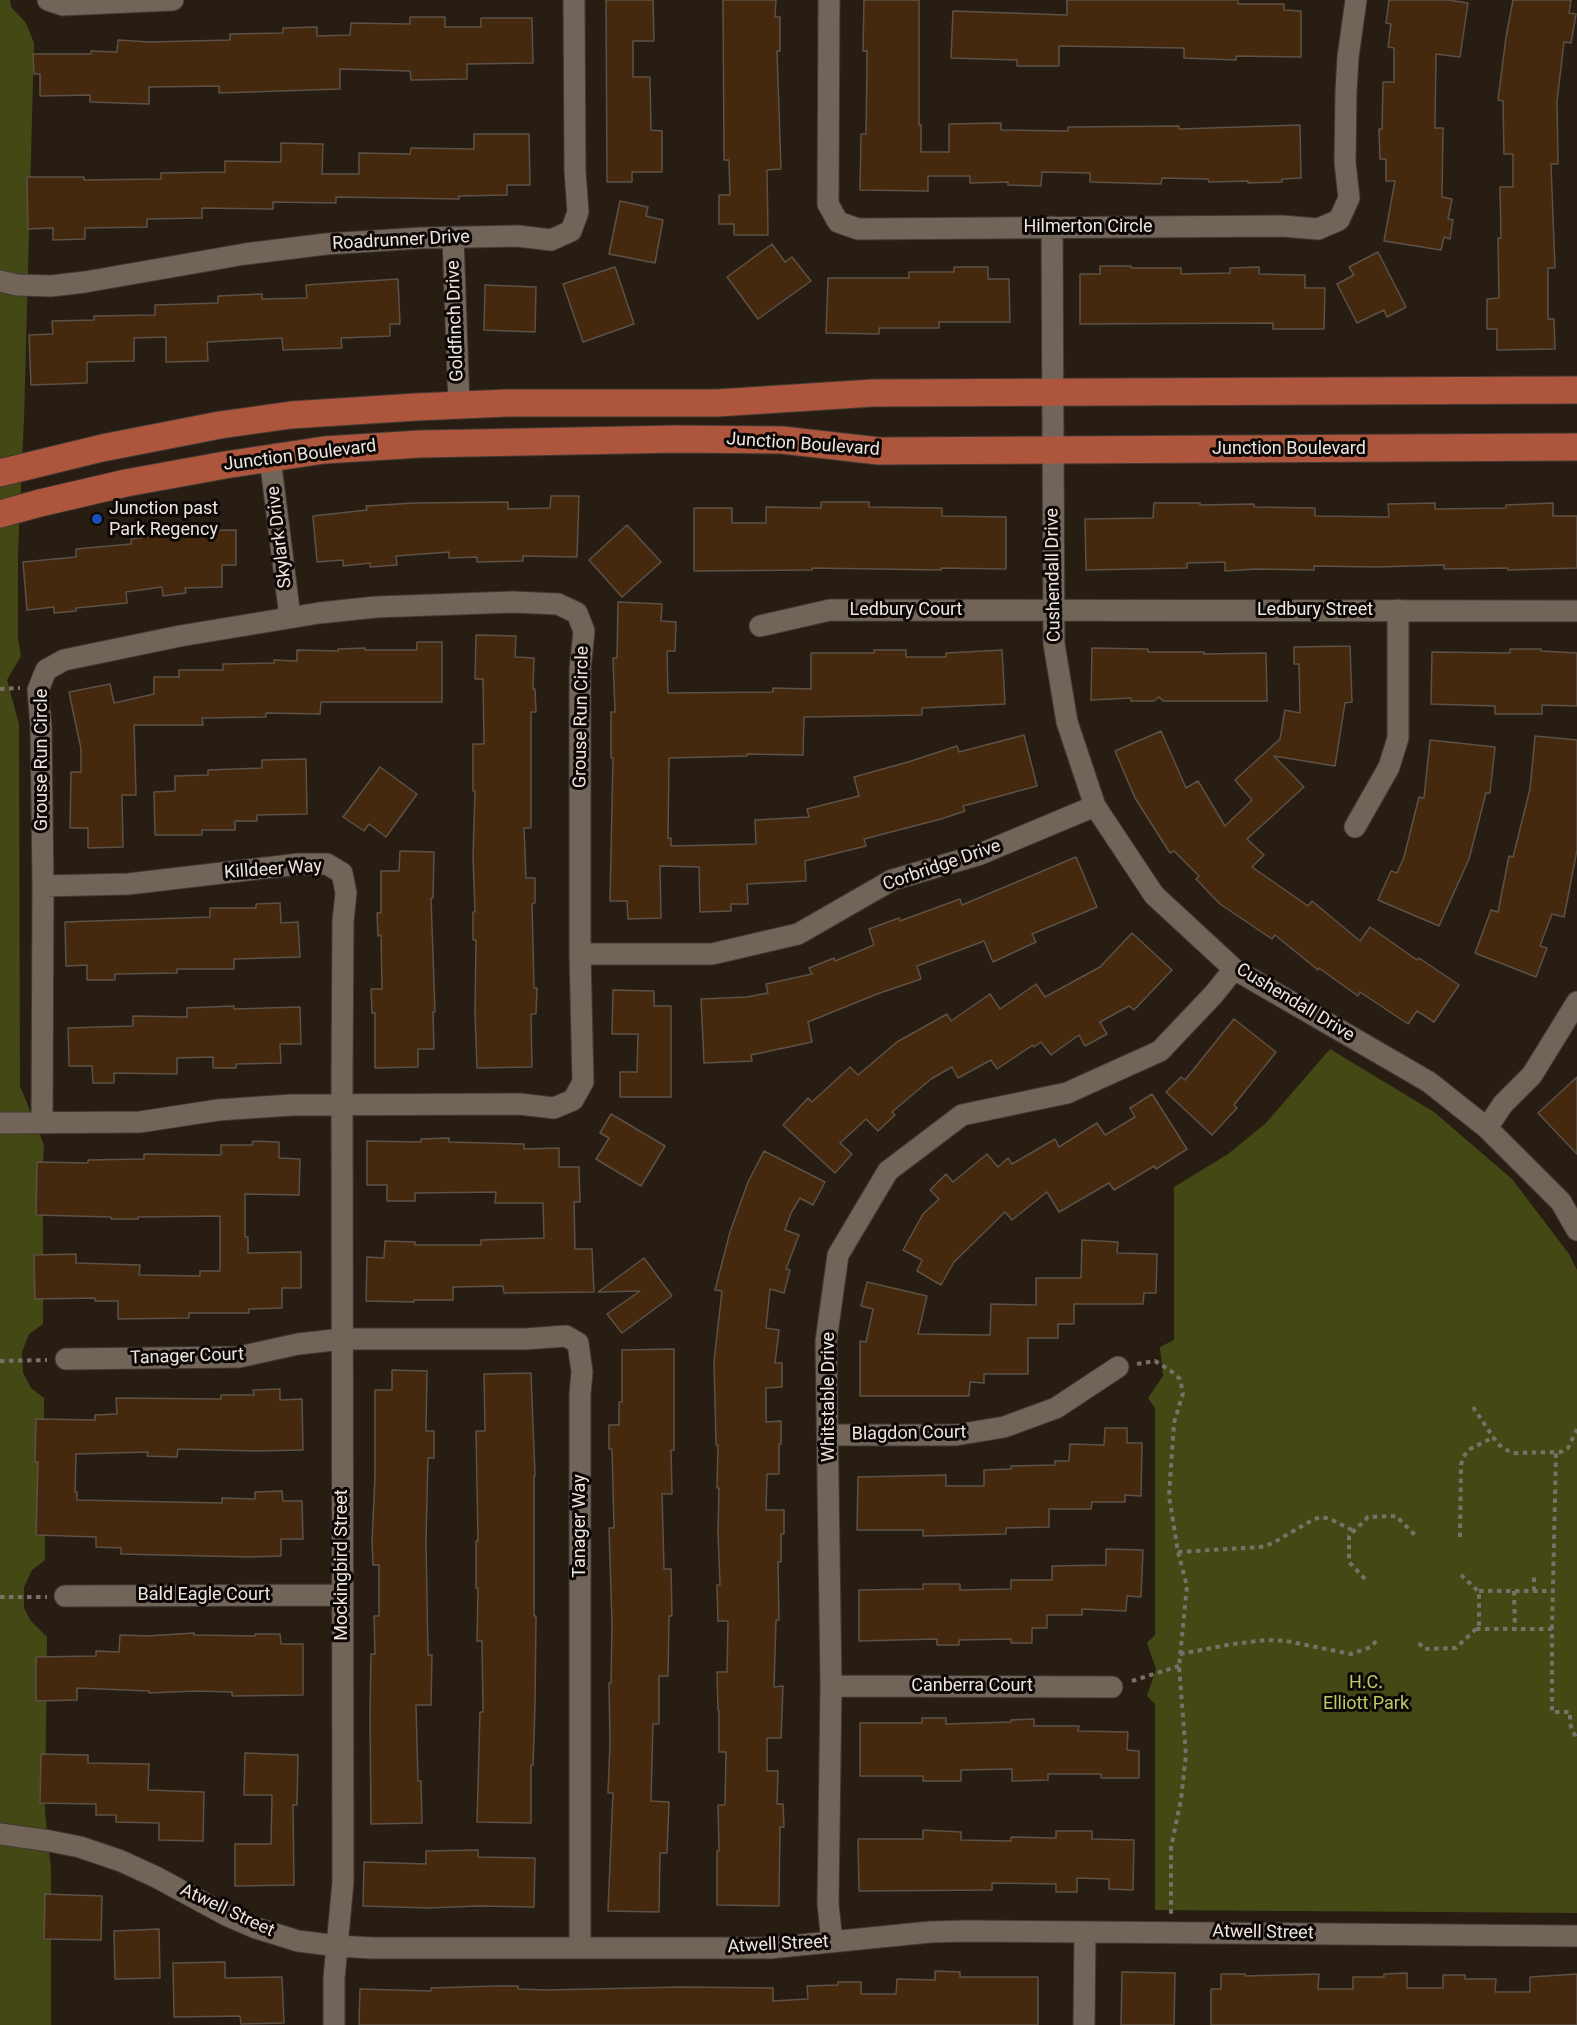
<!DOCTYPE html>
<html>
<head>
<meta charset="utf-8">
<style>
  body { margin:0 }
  canvas { display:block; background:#271d13 }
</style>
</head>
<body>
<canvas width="1577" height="2025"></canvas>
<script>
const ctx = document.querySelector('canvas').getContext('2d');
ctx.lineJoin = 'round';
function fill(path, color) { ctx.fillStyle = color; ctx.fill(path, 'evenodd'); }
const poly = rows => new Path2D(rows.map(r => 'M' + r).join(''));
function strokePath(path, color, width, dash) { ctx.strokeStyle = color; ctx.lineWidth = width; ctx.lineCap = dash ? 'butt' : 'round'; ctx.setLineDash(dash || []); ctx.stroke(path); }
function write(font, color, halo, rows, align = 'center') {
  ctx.font = font + ' Roboto,sans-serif'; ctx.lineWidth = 6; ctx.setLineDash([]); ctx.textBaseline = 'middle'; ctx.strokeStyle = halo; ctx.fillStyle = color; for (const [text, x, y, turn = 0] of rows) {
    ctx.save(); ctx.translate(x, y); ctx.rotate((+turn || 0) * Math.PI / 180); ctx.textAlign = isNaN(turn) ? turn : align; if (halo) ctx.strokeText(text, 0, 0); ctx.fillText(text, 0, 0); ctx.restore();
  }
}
fill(poly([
  [0,0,10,0,11,7,26,23,34,43,24,419,18,551,18,638,21,656,7,680,19,724,20,1086,44,1145,43,1163,43,1324,29,1334,22,1352,23,1373,31,1388,44,1398,45,1560,32,1570,24,1587,24,1608,31,1621,47,1637,45,1811,51,1869,51,2025,0,2025],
  [1330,1049,1434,1112,1512,1179,1569,1254,1577,1270,1577,1913,1155,1910,1155,1704,1147,1696,1156,1669,1147,1643,1155,1635,1155,1408,1148,1398,1163,1376,1160,1347,1174,1340,1174,1187,1228,1154,1266,1123]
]), '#434814');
const building = poly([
  [606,0,653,0,654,41,633,41,633,77,650,77,651,130,662,131,662,172,632,172,632,182,607,182,606,0],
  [723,0,776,0,775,17,780,17,780,51,777,51,781,169,767,170,768,235,734,235,734,224,719,224,719,195,730,195,729,160,724,160,723,0],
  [864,0,919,0,919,125,921,125,921,152,949,152,949,124,1001,123,1001,130,1068,131,1068,127,1179,126,1179,129,1300,125,1301,178,1282,179,1282,182,1248,183,1248,181,1209,182,1208,179,1162,178,1161,184,1126,183,1090,182,1090,173,1042,172,1041,186,1008,185,1008,182,970,183,970,176,928,176,928,191,860,190,861,134,866,134,867,68,867,51,863,51,864,0],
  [1067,0,1238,0,1238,4,1284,4,1284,10,1301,11,1301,57,1236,56,1236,60,1184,58,1184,48,1059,46,1059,66,1017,66,1017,60,951,58,953,11,1067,15,1067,0],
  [1389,0,1448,0,1468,3,1460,57,1436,54,1435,128,1443,128,1442,197,1452,199,1448,219,1453,220,1450,239,1444,237,1441,250,1384,241,1395,181,1386,181,1386,159,1380,159,1379,129,1382,129,1383,82,1394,82,1394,48,1388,47,1391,24,1386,23,1389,0],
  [1513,0,1571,0,1569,13,1576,14,1571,43,1564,42,1557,101,1558,164,1551,164,1555,268,1548,268,1548,319,1554,319,1555,349,1497,350,1497,329,1487,329,1487,299,1499,298,1498,238,1501,238,1500,187,1513,187,1513,154,1504,154,1503,101,1498,100,1506,37,1513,0],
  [410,17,445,17,445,27,481,27,481,18,532,18,533,63,467,64,467,79,411,80,410,71,340,69,340,89,219,93,219,86,149,87,149,104,90,102,90,95,40,96,40,74,34,74,33,54,91,54,91,51,117,52,118,40,150,42,230,40,230,34,283,33,283,28,317,27,317,36,350,35,351,23,410,24,410,17],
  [474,134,529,134,530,185,507,185,507,195,459,196,459,199,336,197,336,203,273,202,273,209,202,208,202,218,147,219,147,227,85,228,85,239,53,240,53,228,28,229,27,177,84,177,84,180,161,179,161,173,225,172,225,161,281,162,281,143,323,144,322,174,359,174,359,153,410,154,411,148,474,149,474,134],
  [620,201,648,207,646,216,663,220,655,263,609,254,620,201],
  [772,244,785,262,792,257,811,281,758,319,727,277,772,244],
  [1378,252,1406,307,1387,317,1384,310,1357,323,1337,284,1354,275,1349,267,1378,252],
  [1100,266,1131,266,1131,268,1181,268,1181,274,1230,273,1230,268,1259,267,1259,274,1305,275,1305,288,1325,288,1324,329,1273,329,1273,323,1080,324,1080,274,1100,274,1100,266],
  [615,267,634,324,583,342,563,284,615,267],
  [954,267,988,267,988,279,1009,279,1010,322,939,322,939,328,879,328,879,334,826,333,828,278,909,278,909,272,954,272,954,267],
  [398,279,400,324,390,324,390,336,341,338,342,348,283,350,282,338,207,342,208,361,166,362,166,337,134,338,134,361,87,362,87,383,31,385,29,335,53,334,52,321,94,320,94,316,155,315,155,305,218,303,218,296,262,294,262,299,307,298,306,285,398,279],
  [485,285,536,287,535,332,484,330,485,285],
  [551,496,579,496,577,557,523,556,523,561,477,562,477,557,449,558,449,552,396,556,397,565,370,567,370,563,343,566,343,560,317,562,313,516,367,510,366,506,414,503,508,502,508,509,550,508,551,496],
  [821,502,869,502,869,507,942,508,942,516,1006,517,1006,569,941,568,941,570,812,568,812,570,694,571,694,508,732,508,732,523,766,523,766,507,821,508,821,502],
  [1154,503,1200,503,1200,505,1254,504,1254,507,1315,508,1315,516,1389,517,1388,504,1435,503,1435,509,1506,508,1506,505,1553,503,1553,516,1577,516,1577,568,1508,570,1508,568,1444,569,1444,565,1377,567,1314,566,1314,570,1256,569,1225,571,1225,562,1187,563,1187,568,1086,570,1085,519,1153,518,1154,503],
  [627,525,661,562,622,597,589,560,627,525],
  [236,530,236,565,222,565,222,587,185,588,186,593,163,596,162,587,126,592,127,603,76,608,76,611,54,613,54,607,27,610,23,562,76,557,76,549,131,544,131,539,190,531,236,530],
  [618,602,662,604,661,621,676,622,675,651,667,651,668,693,773,692,773,688,811,689,811,653,874,653,874,650,906,650,906,657,946,657,946,653,1002,650,1005,704,922,708,922,715,804,717,803,755,747,754,747,756,669,758,668,838,671,838,671,846,756,844,755,820,809,817,807,809,859,796,854,777,908,762,957,746,959,752,1024,735,1037,786,963,806,965,811,941,819,864,839,866,846,805,861,806,881,747,884,748,904,731,904,731,911,700,912,699,867,660,866,661,918,628,919,627,901,610,901,613,758,611,758,611,712,615,712,613,658,617,658,618,602],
  [476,635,516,636,515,657,534,658,533,689,535,689,536,712,531,712,531,828,524,828,526,878,535,878,535,903,532,904,534,988,537,988,536,1014,531,1014,532,1067,477,1068,475,1013,476,940,473,940,473,912,475,912,473,857,475,791,473,791,473,744,484,744,483,679,475,679,476,635],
  [417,642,442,642,442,702,321,702,320,714,266,713,266,717,202,718,203,725,134,725,136,795,122,795,123,847,88,848,88,828,70,828,71,772,81,772,81,749,69,692,110,684,114,703,154,694,154,677,179,677,179,670,223,670,223,664,274,663,274,660,297,661,297,650,338,651,338,649,365,648,365,650,417,650,417,642],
  [1350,646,1352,702,1345,703,1335,766,1274,756,1304,787,1247,839,1264,855,1252,867,1308,906,1312,901,1360,941,1370,927,1417,960,1419,958,1459,985,1434,1022,1417,1011,1408,1024,1360,992,1358,996,1319,968,1318,970,1275,935,1272,939,1220,904,1196,879,1199,876,1174,851,1170,853,1135,798,1115,751,1161,731,1186,788,1198,781,1225,826,1252,800,1235,780,1280,739,1285,710,1300,713,1299,664,1294,664,1294,647,1350,646],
  [1092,648,1148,649,1148,652,1204,652,1204,654,1266,653,1267,701,1163,701,1159,697,1154,701,1131,701,1131,698,1091,700,1092,648],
  [1510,649,1541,649,1541,651,1577,653,1577,706,1542,705,1542,714,1495,714,1495,706,1431,704,1432,652,1510,653,1510,649],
  [1535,736,1577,740,1577,850,1564,917,1552,914,1540,946,1547,948,1536,977,1475,953,1491,910,1498,912,1509,856,1513,857,1530,789,1535,736],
  [1430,740,1495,747,1490,793,1486,793,1469,859,1439,926,1378,900,1391,871,1397,873,1404,857,1419,797,1424,798,1430,740],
  [306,759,307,814,257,815,257,821,235,821,235,830,202,830,202,835,155,835,154,792,175,791,175,776,208,775,208,770,262,768,262,760,306,759],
  [380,767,417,794,386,837,369,824,364,831,343,817,380,767],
  [400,851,434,852,433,898,431,898,435,1012,433,1012,434,1049,418,1049,418,1067,375,1068,375,1013,372,1013,371,989,382,989,381,935,378,936,377,913,381,913,381,871,399,871,400,851],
  [1076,857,1097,907,1032,934,1036,942,993,962,984,941,917,966,921,979,877,994,808,1022,812,1042,751,1055,752,1061,704,1063,701,999,747,997,768,993,766,984,812,974,809,968,834,958,835,961,874,945,869,929,899,918,900,921,960,899,962,905,1076,857],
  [280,903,281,923,298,922,300,957,234,959,234,969,177,969,177,973,115,974,115,980,87,980,87,965,66,966,65,922,210,917,210,908,256,908,256,904,280,903],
  [1132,933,1172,970,1134,1010,1129,1006,1100,1022,1107,1034,1085,1046,1079,1035,1051,1055,1041,1042,1034,1047,1033,1045,997,1069,991,1060,958,1078,952,1067,931,1079,892,1112,895,1115,878,1131,866,1119,840,1143,852,1154,835,1173,783,1125,808,1098,812,1102,850,1067,858,1075,897,1042,947,1014,951,1021,990,994,1000,1009,1036,984,1045,997,1100,967,1132,933],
  [613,990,654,991,654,1006,671,1006,671,1097,620,1097,620,1072,637,1072,638,1034,612,1034,613,990],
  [234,1006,234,1009,300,1007,301,1044,280,1044,281,1063,236,1064,236,1068,213,1068,213,1057,177,1058,177,1074,114,1073,114,1083,93,1083,92,1066,69,1066,68,1028,133,1026,133,1016,187,1017,187,1008,234,1006],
  [1234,1019,1276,1052,1234,1105,1237,1108,1212,1135,1166,1092,1181,1077,1185,1080,1234,1019],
  [1577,1077,1577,1154,1538,1113,1577,1077],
  [1152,1094,1187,1149,1156,1169,1154,1166,1114,1190,1109,1183,1059,1212,1047,1192,1012,1220,1005,1212,954,1262,941,1285,917,1271,922,1260,903,1250,923,1214,939,1199,930,1190,946,1174,953,1182,987,1154,998,1167,1008,1158,1012,1164,1055,1139,1059,1147,1097,1123,1105,1135,1135,1117,1130,1108,1152,1094],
  [611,1114,665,1146,641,1186,596,1159,609,1138,600,1133,611,1114],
  [449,1138,449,1142,524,1144,524,1149,559,1148,559,1167,579,1167,580,1202,574,1202,575,1249,592,1249,594,1292,504,1293,503,1286,453,1287,453,1300,414,1300,414,1302,366,1301,367,1257,384,1258,385,1241,415,1242,415,1245,481,1245,481,1240,544,1238,543,1203,495,1203,496,1192,415,1193,415,1201,387,1201,387,1185,367,1185,367,1141,421,1142,421,1139,449,1138],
  [253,1141,279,1142,279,1158,300,1159,299,1195,245,1194,245,1237,248,1237,248,1253,301,1252,301,1288,282,1288,282,1308,249,1309,249,1313,189,1313,189,1318,118,1319,118,1301,95,1301,95,1298,35,1299,34,1255,76,1254,76,1263,140,1265,139,1275,200,1276,200,1271,220,1271,220,1216,138,1217,138,1219,111,1219,111,1217,36,1215,37,1162,88,1163,88,1160,144,1159,144,1154,221,1155,221,1145,252,1145,253,1141],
  [764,1151,825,1182,813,1205,800,1198,791,1213,785,1230,799,1235,786,1269,790,1270,784,1293,770,1289,766,1328,779,1330,775,1363,782,1363,782,1387,766,1388,766,1422,781,1421,781,1444,779,1444,779,1474,767,1474,766,1510,784,1510,784,1534,781,1534,781,1562,778,1562,779,1620,776,1620,774,1687,783,1686,781,1738,767,1738,767,1771,778,1771,777,1804,783,1804,784,1827,780,1827,779,1906,717,1905,717,1851,719,1851,718,1805,725,1805,726,1752,719,1752,719,1710,718,1710,717,1672,727,1672,728,1621,718,1621,717,1585,720,1585,718,1532,719,1488,717,1488,718,1445,716,1445,714,1361,722,1291,715,1290,730,1232,748,1182,764,1151],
  [1082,1240,1118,1242,1117,1253,1157,1254,1156,1293,1144,1293,1143,1304,1074,1304,1074,1324,1058,1324,1058,1338,1028,1338,1028,1374,984,1374,984,1383,970,1382,969,1396,860,1396,860,1341,866,1342,873,1309,861,1306,867,1282,927,1296,918,1334,990,1335,991,1304,1036,1305,1036,1278,1081,1278,1082,1240],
  [644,1258,672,1296,622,1333,607,1314,640,1291,598,1292,644,1258],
  [674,1349,674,1450,671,1450,672,1494,662,1494,664,1569,671,1569,672,1616,669,1616,668,1676,659,1676,659,1724,653,1724,651,1801,669,1802,667,1853,660,1853,659,1912,608,1911,613,1793,608,1793,610,1743,609,1683,611,1683,612,1624,609,1528,614,1528,612,1449,609,1449,609,1425,619,1425,619,1402,622,1402,622,1350,674,1349],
  [392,1370,427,1371,426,1431,434,1431,434,1458,428,1458,426,1541,428,1655,432,1655,431,1705,416,1705,418,1781,421,1781,422,1823,371,1824,370,1713,371,1654,375,1654,374,1616,379,1616,379,1565,373,1565,372,1542,375,1476,375,1390,392,1390,392,1370],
  [531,1373,535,1476,534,1476,534,1616,536,1616,535,1705,533,1765,531,1765,531,1823,477,1822,480,1712,483,1712,482,1641,477,1641,478,1588,476,1588,476,1541,478,1541,476,1431,485,1431,484,1374,531,1373],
  [280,1389,280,1400,302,1399,303,1450,255,1451,178,1449,177,1457,147,1456,148,1452,76,1454,75,1492,77,1492,77,1500,222,1503,222,1498,255,1499,255,1492,282,1491,283,1501,302,1501,303,1539,281,1539,281,1556,250,1557,121,1554,121,1548,96,1547,96,1537,36,1535,38,1462,35,1462,36,1419,95,1420,95,1415,117,1414,116,1398,221,1399,221,1395,254,1395,253,1390,280,1389],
  [1105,1428,1127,1428,1127,1443,1142,1443,1141,1496,1125,1495,1125,1502,1092,1502,1091,1509,1049,1509,1049,1527,1006,1528,1006,1534,923,1536,923,1530,857,1530,858,1477,946,1475,946,1486,984,1486,984,1470,1011,1469,1011,1466,1055,1465,1055,1461,1069,1461,1070,1444,1104,1445,1105,1428],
  [1106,1549,1143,1550,1141,1597,1127,1596,1126,1611,1082,1609,1082,1615,1047,1615,1047,1628,1032,1628,1032,1643,1011,1643,1011,1639,959,1640,959,1645,937,1645,937,1639,859,1641,859,1590,923,1589,923,1584,960,1584,960,1590,1011,1589,1011,1580,1052,1580,1052,1566,1106,1565,1106,1549],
  [194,1633,194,1635,255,1636,255,1634,280,1634,281,1644,303,1644,303,1695,232,1696,232,1692,196,1691,149,1693,149,1691,77,1688,77,1700,36,1701,36,1657,96,1656,96,1651,119,1652,120,1635,147,1636,194,1633],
  [922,1718,946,1718,946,1724,1011,1722,1011,1720,1034,1719,1034,1726,1079,1726,1078,1731,1128,1732,1127,1750,1139,1751,1139,1778,1101,1778,1101,1774,1048,1774,1048,1780,1012,1781,1012,1769,961,1770,961,1781,923,1781,923,1776,860,1776,860,1723,922,1723,922,1718],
  [245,1753,298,1755,297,1805,293,1805,294,1885,235,1886,235,1844,271,1844,272,1795,244,1795,245,1753],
  [41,1754,88,1755,88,1763,149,1764,148,1790,204,1792,203,1841,159,1840,159,1823,116,1822,116,1815,96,1815,96,1804,40,1803,41,1754],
  [923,1830,961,1832,961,1840,1011,1841,1011,1837,1056,1838,1056,1831,1092,1831,1092,1839,1134,1840,1133,1890,1109,1889,1109,1879,1077,1878,1077,1892,1056,1892,1056,1884,992,1883,992,1890,859,1891,858,1839,923,1839,923,1830],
  [478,1850,478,1857,535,1858,534,1907,479,1906,427,1908,363,1906,364,1862,426,1864,426,1851,478,1850],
  [45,1894,102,1896,101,1940,44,1939,45,1894],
  [159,1929,160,1978,115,1979,114,1931,159,1929],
  [225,1962,225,1978,282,1977,284,2023,241,2024,240,2016,174,2017,173,1963,225,1962],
  [935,1971,960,1972,960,1977,1038,1977,1038,2025,359,2025,360,1989,431,1991,431,1988,494,1986,518,1986,518,1989,547,1990,681,1987,773,1988,773,2001,808,1999,807,1986,838,1985,838,1982,861,1982,861,1994,896,1994,897,1979,935,1980,935,1971],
  [1122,1972,1175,1973,1174,2025,1121,2025,1122,1972],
  [1407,1973,1407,1988,1443,1988,1443,1975,1465,1975,1465,1979,1496,1979,1495,1992,1530,1992,1530,1977,1577,1974,1577,2025,1211,2025,1211,1989,1221,1989,1221,1974,1245,1974,1245,1976,1319,1974,1318,1989,1353,1989,1353,1977,1384,1977,1384,1974,1407,1973]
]);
fill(building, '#44290e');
strokePath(building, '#5d5146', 1.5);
const minor = poly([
  [48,0,63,5,173,0],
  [829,0,828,204,838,222,858,229,1282,226,1318,229,1339,220,1349,198,1345,162,1346,92,1348,57,1356,0],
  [1052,227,1054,644,1067,722,1095,806,1154,895,1234,969,1429,1082,1487,1128,1561,1202,1577,1230],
  [453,238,459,405],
  [0,281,17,285,51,286,85,282,245,254,326,244,421,238,518,236,551,240,571,231,578,212,575,171,574,0],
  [270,458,290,617],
  [760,626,830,610,1577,611],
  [1355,827,1389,767,1398,738,1398,610],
  [43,886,128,884,299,864,327,864,342,873,346,893,343,921,342,1077,343,1882,334,1978,334,2025],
  [580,954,712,954,798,934,892,880,978,855,1095,806],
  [0,1123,140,1122,218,1110,292,1105,519,1104,554,1108,573,1100,583,1082,580,954,580,670,584,631,577,613,558,604,513,602,376,607,319,613,180,636,64,660,46,670,38,690,41,727,43,886,42,1122],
  [1487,1128,1503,1104,1532,1075,1577,1002],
  [66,1359,239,1357,298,1344,343,1339,525,1339,566,1336,578,1343,582,1372,580,1394,580,1948],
  [828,1435,956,1435,1004,1427,1056,1408,1118,1367],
  [65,1596,342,1595],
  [831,1686,1112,1687],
  [0,1834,50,1841,80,1847,121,1861,156,1877,226,1915,256,1928,298,1941,338,1946,372,1948,770,1948,930,1932,966,1931,1577,1936],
  [832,1942,828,1904,831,1686,826,1341,838,1255,888,1171,962,1115,1067,1093,1160,1051,1214,994,1234,969],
  [1084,2025,1085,1932]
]);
const major = poly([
  [0,473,102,448,220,425,291,415,416,407,507,403,717,403,873,393,1577,390],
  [0,514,40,503,126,483,225,465,324,450,420,444,677,439,782,440,879,451,1577,447]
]);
strokePath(minor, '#413833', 23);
strokePath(major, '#413833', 29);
strokePath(poly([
  [0,689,20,688],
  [0,1361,47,1360],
  [1137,1364,1155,1361,1171,1371,1180,1379,1183,1393,1174,1423,1169,1496,1178,1552,1187,1586,1179,1666,1186,1755,1181,1799,1171,1848,1171,1914],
  [1473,1407,1497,1443,1504,1449,1514,1453,1561,1452,1568,1448,1577,1429],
  [1460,1537,1461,1465,1463,1457,1470,1449,1494,1437],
  [1178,1552,1261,1547,1273,1543,1314,1519,1322,1517,1330,1519,1354,1531],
  [1365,1579,1349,1562,1349,1536,1368,1517,1396,1516,1417,1537],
  [1479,1591,1553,1591],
  [1514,1591,1515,1629],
  [1534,1591,1534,1574],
  [0,1597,47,1597],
  [1476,1629,1552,1629,1552,1712,1570,1712,1570,1724,1577,1740],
  [1552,1629,1556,1453],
  [1419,1643,1424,1649,1456,1648,1479,1626,1479,1592,1459,1573],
  [1180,1654,1233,1644,1266,1640,1286,1641,1351,1654,1371,1647,1377,1640],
  [1132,1681,1179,1666]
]), '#797067', 4, [4.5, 4.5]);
strokePath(minor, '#716459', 21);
strokePath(major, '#ad563d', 27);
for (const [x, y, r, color] of [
  [97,519,6,"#1a4fb4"]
]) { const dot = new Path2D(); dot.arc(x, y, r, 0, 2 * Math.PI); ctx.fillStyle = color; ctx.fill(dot); strokePath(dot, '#0d0805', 2); }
write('18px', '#ede6df', '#0d0805', [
  ["Hilmerton Circle",1088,227],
  ["Roadrunner Drive",401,241,-3],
  ["Goldfinch Drive",456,321,-92],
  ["Junction Boulevard",803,445,4],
  ["Junction Boulevard",1289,449],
  ["Junction Boulevard",300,456,-7],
  ["Skylark Drive",280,537,-97],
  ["Cushendall Drive",1054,575,-91],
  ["Ledbury Court",906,610],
  ["Ledbury Street",1315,610],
  ["Grouse Run Circle",582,717,-89],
  ["Grouse Run Circle",42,760,-90],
  ["Corbridge Drive",942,866,-19],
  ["Killdeer Way",273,870,-4],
  ["Cushendall Drive",1295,1003,31],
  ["Tanager Court",187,1357,-2],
  ["Whitstable Drive",829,1397,-90],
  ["Blagdon Court",909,1434,-1],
  ["Tanager Way",580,1526,-90],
  ["Mockingbird Street",342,1565,-90],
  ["Bald Eagle Court",204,1595],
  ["Canberra Court",972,1686],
  ["Atwell Street",227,1911,25],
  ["Atwell Street",1263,1933,1],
  ["Atwell Street",778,1945,-3]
]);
write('18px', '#ede6df', '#0d0805', [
  ["Junction past",109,509],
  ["Park Regency",109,530]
], 'left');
write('18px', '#bdca68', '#0d0805', [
  ["H.C.",1366,1683],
  ["Elliott Park",1366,1704]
]);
</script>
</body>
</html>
